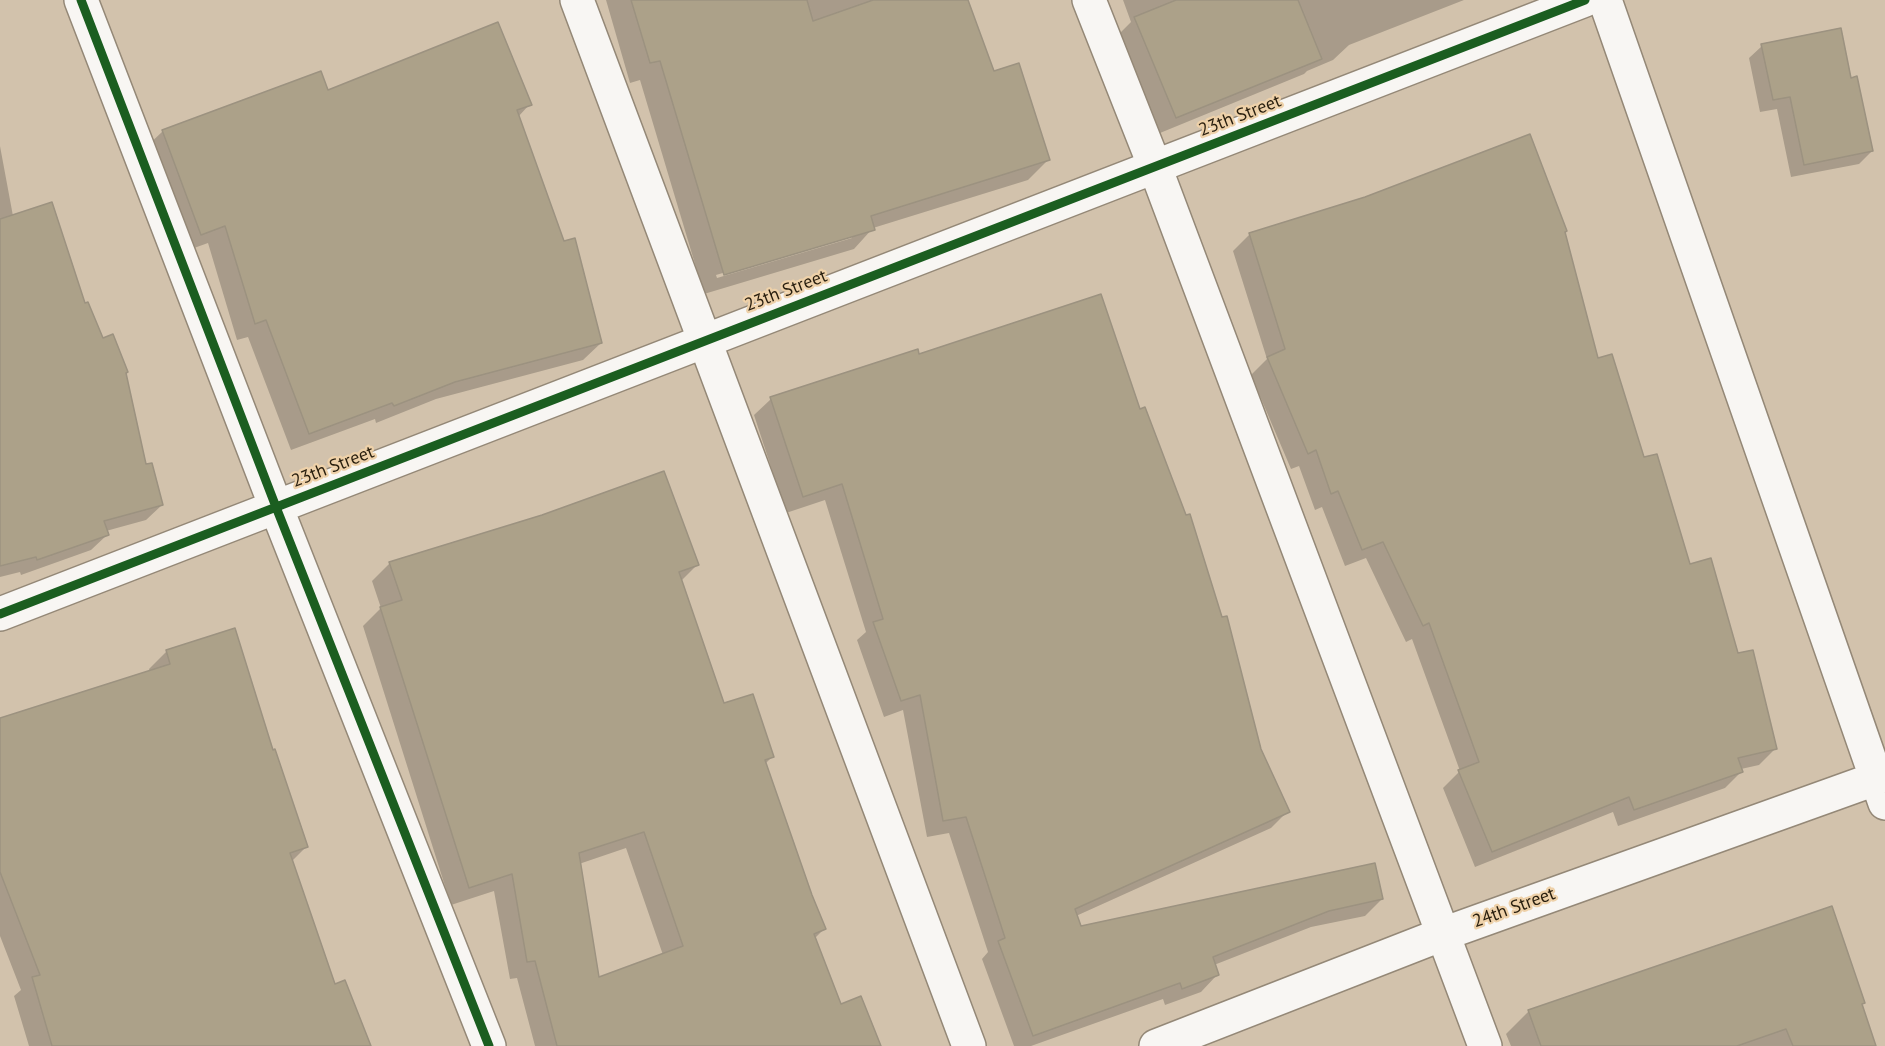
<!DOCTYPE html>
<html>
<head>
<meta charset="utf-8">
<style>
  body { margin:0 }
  canvas { display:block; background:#d2c2ac }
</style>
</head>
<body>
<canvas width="1885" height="1046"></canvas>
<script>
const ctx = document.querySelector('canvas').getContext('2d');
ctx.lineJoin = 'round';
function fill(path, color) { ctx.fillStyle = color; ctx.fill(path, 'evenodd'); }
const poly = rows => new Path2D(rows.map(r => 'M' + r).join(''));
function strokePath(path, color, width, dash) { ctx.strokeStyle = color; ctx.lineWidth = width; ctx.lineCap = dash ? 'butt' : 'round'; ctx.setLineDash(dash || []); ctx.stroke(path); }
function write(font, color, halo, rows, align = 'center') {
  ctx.font = font + ' "PT Sans",sans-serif'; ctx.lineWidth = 4.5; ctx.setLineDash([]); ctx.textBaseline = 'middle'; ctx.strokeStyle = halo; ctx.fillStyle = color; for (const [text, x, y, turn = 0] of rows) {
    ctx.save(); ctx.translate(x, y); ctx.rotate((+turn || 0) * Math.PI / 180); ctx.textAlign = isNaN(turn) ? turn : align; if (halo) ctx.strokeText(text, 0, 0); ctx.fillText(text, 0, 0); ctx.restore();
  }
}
fill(poly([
  [606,0,967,0,993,72,1048,160,1028,180,873,228,854,249,704,294,640,80,630,83],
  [852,235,852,238,717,278,716,275],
  [1123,0,1464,0,1349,45,1333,60,1307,71,1304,74,1160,133,1119,34,1131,22],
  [1762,46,1850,80,1872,151,1859,164,1791,177,1777,109,1760,112,1749,58],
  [327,92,530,104,518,117,601,343,583,360,436,399,376,423,375,419,291,450,248,337,237,340,208,243,183,252,145,148,163,131],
  [0,146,13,216,84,305,102,340,124,374,145,466,162,505,146,520,106,531,107,535,91,550,21,575,20,572,0,577],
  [1563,233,1597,360,1643,459,1689,566,1737,655,1776,748,1759,765,1741,769,1741,772,1725,788,1618,826,1613,812,1475,867,1443,788,1460,771,1412,639,1406,642,1366,558,1345,566,1322,507,1315,510,1299,466,1291,469,1251,375,1267,359,1233,251,1250,234],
  [919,356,1139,411,1260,750,1288,811,1271,828,1076,916,1080,928,1382,899,1365,916,1311,927,1214,965,1217,975,1201,992,1165,1005,1163,999,1031,1046,1014,1046,982,959,988,952,949,833,927,837,903,710,884,717,857,640,866,632,825,500,786,513,754,415,771,399],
  [390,563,697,565,681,581,723,705,773,756,765,764,811,895,824,929,814,939,840,1006,880,1046,535,1046,517,978,510,979,494,891,451,905,363,626,381,608,372,581],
  [626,848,663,955,598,979,579,864],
  [167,651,272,752,306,847,291,862,334,986,370,1046,29,1046,14,996,21,990,0,936,0,719,150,672,149,669],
  [1861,1005,1874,1046,1511,1046,1506,1034,1529,1011]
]), '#0003');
const building = poly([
  [631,0,807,0,813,21,873,0,968,0,994,71,1019,63,1050,160,871,216,875,230,724,275,660,61,650,63,631,0],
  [1176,0,1298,0,1322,59,1176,118,1134,17,1176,0],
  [498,22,532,105,517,110,564,241,575,238,602,343,455,382,394,406,392,403,309,434,266,320,255,324,225,226,201,235,162,130,321,71,328,90,498,22],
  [1841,28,1851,78,1857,76,1873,151,1804,165,1790,97,1773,100,1761,44,1841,28],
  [1530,134,1567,231,1565,232,1598,358,1612,354,1644,457,1657,454,1690,564,1711,558,1738,653,1753,650,1777,749,1738,758,1743,772,1634,810,1629,797,1492,852,1458,770,1479,762,1429,623,1423,626,1383,542,1362,550,1338,491,1331,494,1316,450,1308,454,1267,357,1285,349,1249,233,1365,197,1530,134],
  [52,202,85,303,88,302,103,338,113,334,128,372,126,373,146,464,152,463,163,505,104,521,109,535,37,560,36,557,0,566,0,219,52,202],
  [1101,294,1140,409,1145,407,1186,515,1190,514,1222,617,1227,616,1261,749,1290,812,1075,909,1081,926,1375,863,1383,899,1329,911,1213,957,1219,975,1182,989,1180,983,1033,1036,998,941,1005,938,966,817,943,821,920,695,901,701,873,622,883,619,842,484,803,497,770,397,918,349,919,354,1101,294],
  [664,471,699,565,679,572,724,703,753,694,774,757,765,760,812,895,826,929,814,934,841,1004,861,996,881,1046,557,1046,535,961,527,962,512,874,469,888,380,607,402,600,389,562,542,515,664,471],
  [644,832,683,946,599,977,579,853,644,832],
  [235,628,273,750,275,749,308,847,290,853,335,984,345,980,371,1046,52,1046,32,977,40,975,0,872,0,718,170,664,166,650,235,628],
  [1832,906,1865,1003,1862,1004,1876,1046,1793,1046,1786,1029,1737,1046,1541,1046,1528,1010,1832,906]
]);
fill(building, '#aca189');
strokePath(building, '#9c9280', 1.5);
const street = poly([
  [81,0,276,507,489,1046],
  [577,0,969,1046],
  [1089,0,1155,167,1485,1046],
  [1605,0,1885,803],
  [0,614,1585,0],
  [1156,1046,1443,934,1875,779]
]);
strokePath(street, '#948877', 36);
strokePath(street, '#f8f6f3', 33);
strokePath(poly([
  [81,0,276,507,489,1046],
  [0,614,1585,0]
]), '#1b5e20', 9);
write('18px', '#281e0e', '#eed1a9', [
  ["23th Street",1240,116,-21],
  ["23th Street",786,291,-21],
  ["23th Street",333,467,-21],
  ["24th Street",1514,908,-20]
]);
</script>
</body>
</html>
